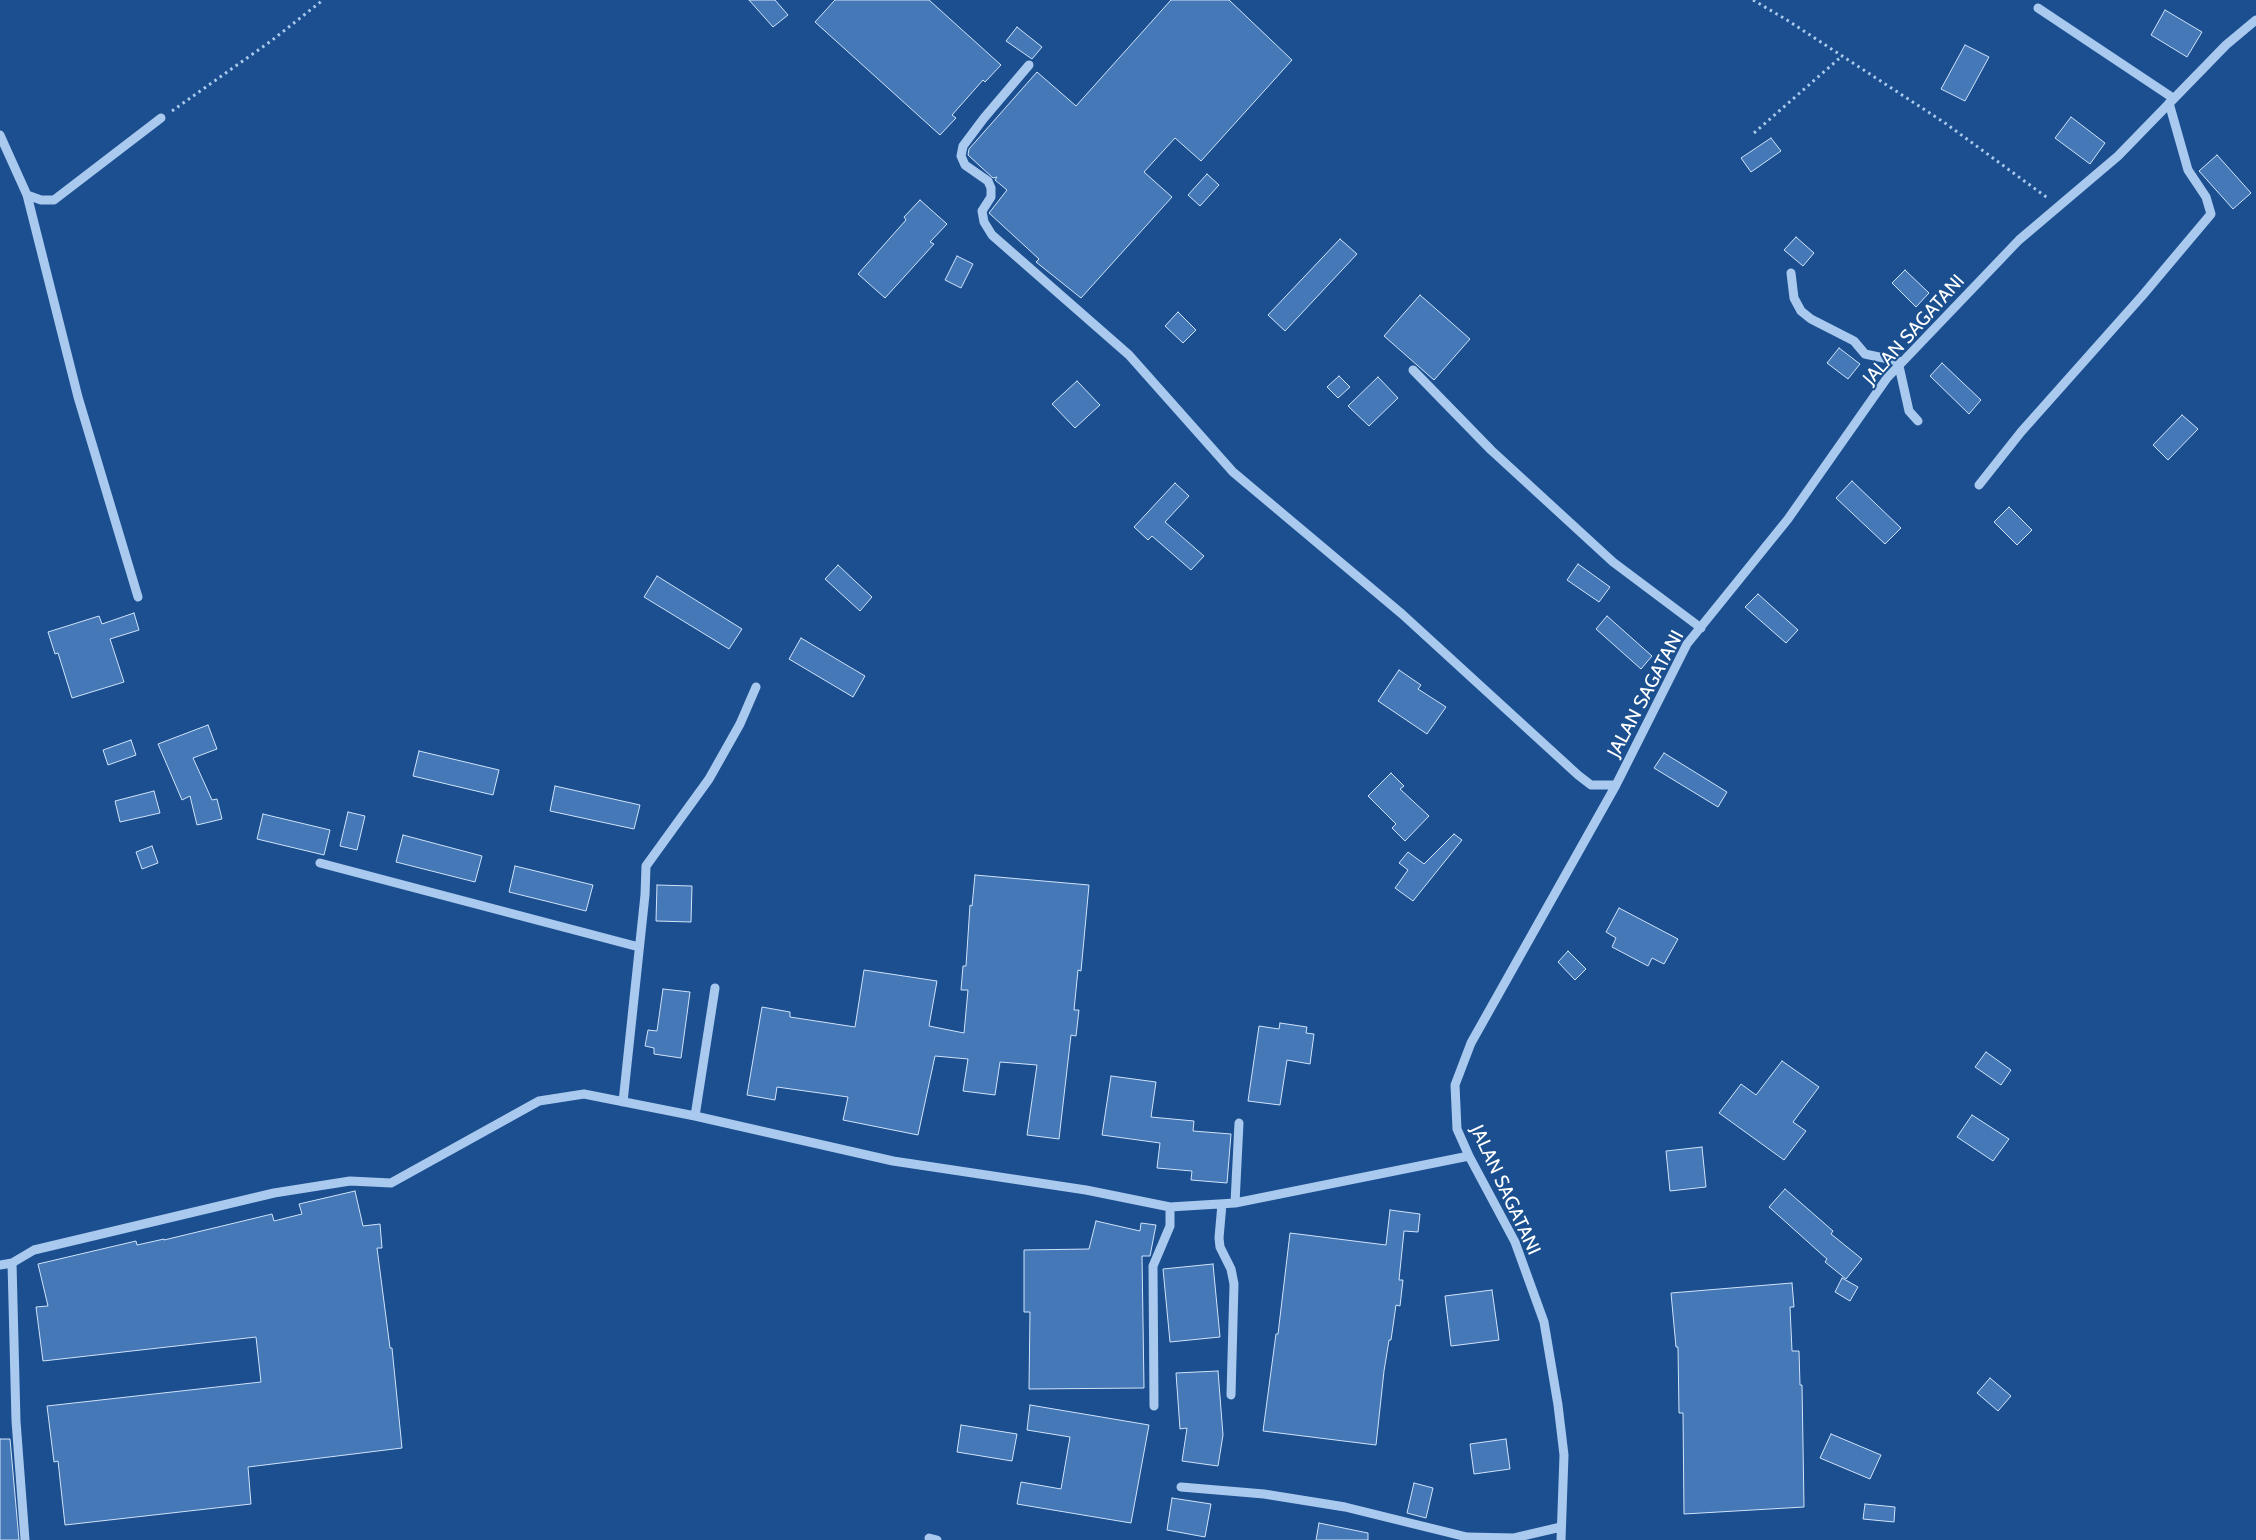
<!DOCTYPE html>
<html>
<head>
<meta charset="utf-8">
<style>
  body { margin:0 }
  canvas { display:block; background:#1b4f8f }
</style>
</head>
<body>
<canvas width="2256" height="1540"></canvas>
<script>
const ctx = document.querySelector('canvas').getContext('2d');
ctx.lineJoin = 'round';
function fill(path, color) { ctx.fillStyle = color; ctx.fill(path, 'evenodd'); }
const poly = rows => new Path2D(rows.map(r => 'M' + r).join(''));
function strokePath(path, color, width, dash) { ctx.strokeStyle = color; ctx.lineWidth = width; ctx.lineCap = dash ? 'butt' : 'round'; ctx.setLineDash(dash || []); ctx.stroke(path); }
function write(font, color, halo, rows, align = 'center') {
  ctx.font = font + ' Cabin,sans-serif'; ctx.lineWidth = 4; ctx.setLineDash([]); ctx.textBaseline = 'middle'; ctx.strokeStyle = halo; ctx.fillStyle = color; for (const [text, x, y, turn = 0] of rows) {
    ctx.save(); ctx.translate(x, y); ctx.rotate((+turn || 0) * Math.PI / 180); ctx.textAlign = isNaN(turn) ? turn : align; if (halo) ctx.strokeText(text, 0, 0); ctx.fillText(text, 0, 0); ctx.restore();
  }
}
const building = poly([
  [749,0,775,0,788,15,773,27,749,0],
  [835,0,929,0,1001,65,985,82,983,80,952,115,956,118,940,135,815,22,835,0],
  [1171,0,1229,0,1292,60,1201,161,1175,138,1144,172,1172,197,1081,298,1036,262,1039,259,989,213,1007,190,995,180,997,177,993,178,968,155,969,149,1037,72,1076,106,1171,0],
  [2165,10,2202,32,2187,57,2151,35,2165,10],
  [1017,27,1042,47,1032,59,1006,41,1017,27],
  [1965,45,1989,57,1965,101,1941,89,1965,45],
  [2071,117,2105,143,2090,164,2055,138,2071,117],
  [1771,138,1781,151,1751,172,1741,158,1771,138],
  [2217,155,2251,193,2233,209,2199,171,2217,155],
  [1207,174,1219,185,1200,206,1188,195,1207,174],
  [920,200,947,224,930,242,934,244,885,298,858,274,906,220,904,217,920,200],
  [1796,237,1814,253,1803,266,1784,250,1796,237],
  [1340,239,1357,254,1285,331,1268,315,1340,239],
  [957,256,973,264,961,288,945,280,957,256],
  [1905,270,1929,293,1916,307,1892,283,1905,270],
  [1420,295,1470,339,1434,380,1384,336,1420,295],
  [1178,312,1196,330,1183,343,1165,326,1178,312],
  [1839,348,1860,364,1848,379,1827,363,1839,348],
  [1942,363,1981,400,1969,414,1930,376,1942,363],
  [1339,376,1350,387,1338,398,1327,387,1339,376],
  [1378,377,1398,398,1369,426,1348,406,1378,377],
  [1077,381,1100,405,1075,428,1052,404,1077,381],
  [2182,415,2198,429,2168,460,2153,445,2182,415],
  [1852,481,1901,528,1885,544,1836,498,1852,481],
  [1175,483,1189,496,1165,522,1204,556,1191,570,1152,536,1148,540,1134,527,1175,483],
  [2009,507,2032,530,2017,545,1994,522,2009,507],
  [1578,564,1610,587,1599,602,1567,580,1578,564],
  [838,565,872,597,860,611,825,579,838,565],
  [657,576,742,629,729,649,644,597,657,576],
  [1758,594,1798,630,1786,643,1745,607,1758,594],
  [134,613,139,630,110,639,124,682,72,698,58,653,55,654,48,632,99,616,102,624,134,613],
  [1607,616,1652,656,1641,669,1596,629,1607,616],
  [801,638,865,676,853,697,789,659,801,638],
  [1399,670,1421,685,1418,689,1446,707,1427,734,1378,701,1399,670],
  [208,725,217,749,193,758,212,800,217,799,222,819,197,825,190,796,182,800,158,744,208,725],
  [131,740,136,755,108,765,103,750,131,740],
  [419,751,499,770,493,795,413,776,419,751],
  [1664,753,1727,792,1718,807,1654,768,1664,753],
  [1391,773,1404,786,1400,789,1429,816,1405,841,1392,828,1396,824,1368,796,1391,773],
  [555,786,640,805,634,829,550,811,555,786],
  [154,791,160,813,120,822,115,801,154,791],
  [348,812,365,816,357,850,340,846,348,812],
  [263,814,330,830,324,855,257,839,263,814],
  [1454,834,1462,840,1413,901,1395,888,1408,870,1399,863,1408,852,1424,864,1454,834],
  [403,835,482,856,475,882,396,862,403,835],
  [152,846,158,863,142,869,136,852,152,846],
  [515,866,593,885,586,911,509,892,515,866],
  [975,875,1089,885,1081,971,1078,970,1074,1010,1079,1010,1076,1036,1071,1035,1059,1139,1027,1135,1037,1065,1000,1062,995,1095,963,1091,968,1059,935,1056,918,1135,843,1120,848,1097,777,1087,775,1100,747,1095,762,1007,790,1012,790,1017,855,1027,864,970,937,981,929,1026,964,1033,968,990,961,990,963,966,966,966,970,905,972,906,975,875],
  [657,885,692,886,691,922,656,921,657,885],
  [1619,908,1678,939,1664,964,1652,958,1648,966,1612,947,1616,938,1606,932,1619,908],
  [1568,951,1586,969,1575,980,1558,962,1568,951],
  [663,989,690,992,681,1058,654,1054,654,1048,645,1046,648,1030,657,1031,663,989],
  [1280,1023,1307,1027,1306,1033,1314,1034,1310,1064,1287,1060,1280,1105,1248,1101,1259,1026,1279,1029,1280,1023],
  [1986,1052,2011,1070,2001,1085,1975,1067,1986,1052],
  [1782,1061,1819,1087,1793,1122,1806,1131,1784,1160,1719,1113,1741,1084,1756,1095,1782,1061],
  [1111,1076,1156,1082,1151,1117,1194,1121,1193,1131,1231,1134,1227,1183,1191,1180,1192,1171,1157,1168,1160,1143,1102,1135,1111,1076],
  [1972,1115,2009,1139,1993,1161,1957,1137,1972,1115],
  [1702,1147,1706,1187,1670,1191,1666,1151,1702,1147],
  [1785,1189,1833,1231,1831,1234,1862,1259,1846,1279,1825,1262,1827,1259,1769,1207,1785,1189],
  [355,1191,363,1226,380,1224,382,1248,377,1248,390,1348,392,1348,402,1448,248,1467,251,1504,65,1525,58,1461,54,1462,47,1406,261,1382,256,1337,43,1361,36,1307,48,1306,38,1264,136,1241,137,1245,164,1239,164,1240,272,1214,274,1221,302,1214,299,1204,355,1191],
  [1390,1210,1420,1214,1418,1232,1404,1231,1399,1280,1403,1280,1400,1306,1396,1305,1391,1340,1389,1340,1384,1371,1376,1445,1263,1431,1276,1334,1278,1334,1290,1233,1386,1245,1390,1210],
  [1096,1221,1140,1231,1141,1223,1156,1225,1150,1256,1142,1256,1144,1388,1029,1389,1030,1312,1024,1312,1024,1250,1089,1249,1096,1221],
  [1213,1264,1220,1337,1170,1342,1163,1269,1213,1264],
  [1842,1278,1858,1287,1850,1301,1835,1292,1842,1278],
  [1792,1283,1794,1307,1790,1307,1792,1351,1799,1351,1800,1385,1802,1385,1804,1507,1684,1514,1683,1413,1679,1413,1678,1347,1676,1347,1671,1293,1792,1283],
  [1492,1290,1499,1340,1451,1346,1445,1296,1492,1290],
  [1218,1371,1223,1435,1218,1466,1182,1461,1187,1428,1180,1429,1176,1373,1218,1371],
  [1990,1378,2011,1396,1998,1411,1977,1393,1990,1378],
  [1030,1405,1149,1425,1131,1523,1017,1504,1021,1482,1061,1489,1070,1437,1027,1430,1030,1405],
  [961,1425,1017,1434,1012,1461,957,1452,961,1425],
  [1831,1434,1881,1455,1870,1479,1820,1458,1831,1434],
  [0,1439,10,1439,19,1540,0,1540,0,1439],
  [1506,1439,1510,1469,1474,1474,1470,1444,1506,1439],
  [1414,1483,1433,1488,1426,1518,1407,1513,1414,1483],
  [1172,1498,1211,1504,1205,1537,1167,1530,1172,1498],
  [1865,1504,1895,1507,1894,1522,1863,1519,1865,1504],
  [1319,1523,1368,1533,1368,1540,1316,1540,1319,1523]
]);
fill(building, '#4478b7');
strokePath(building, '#cfe3fa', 1);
strokePath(poly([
  [1753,0,1787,20,1945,123,2049,199],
  [172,111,271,41,323,0],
  [1754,133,1842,56]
]), '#a9c9ee', 3, [2.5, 4]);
strokePath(poly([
  [2038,8,2173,98],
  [1029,65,984,118,963,146,961,156,965,165,988,181,991,188,991,197,982,211,984,222,992,235,1129,355,1233,472,1402,614,1578,775,1591,785,1616,785],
  [0,135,27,195,41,200,54,200,161,118],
  [27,195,78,397,138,597],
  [1791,273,1794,298,1801,311,1811,319,1854,341,1865,354,1902,362],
  [1899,366,1909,411,1918,421],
  [1413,370,1491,450,1613,562,1701,628],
  [1979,485,2021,432,2142,296,2211,214,2206,197,2188,170,2169,103],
  [320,863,639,947],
  [623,1102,645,895,646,866,709,779,740,724,756,687],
  [695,1116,715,988],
  [1235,1203,1239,1123],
  [1222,1204,1219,1238,1220,1247,1231,1269,1234,1284,1231,1395],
  [0,1265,12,1263],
  [1154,1406,1153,1266,1170,1226,1170,1207],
  [1181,1487,1264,1494,1345,1507,1467,1537,1514,1538,1561,1527],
  [929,1538,937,1540],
  [25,1540,16,1421,12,1263,34,1250,274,1193,350,1181,391,1183,539,1101,584,1094,695,1116,893,1161,1086,1190,1170,1207,1235,1203,1469,1156],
  [1561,1540,1564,1455,1558,1405,1544,1322,1515,1242,1469,1156,1457,1129,1455,1085,1471,1043,1616,785,1687,644,1788,519,1887,378,2019,240,2118,156,2226,45,2256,20]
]), '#a9c9ee', 9);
write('19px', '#fff', '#1b4f8f', [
  ["JALAN SAGATANI",1914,330,-48],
  ["JALAN SAGATANI",1646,694,-62],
  ["JALAN SAGATANI",1505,1190,65]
]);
</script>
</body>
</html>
